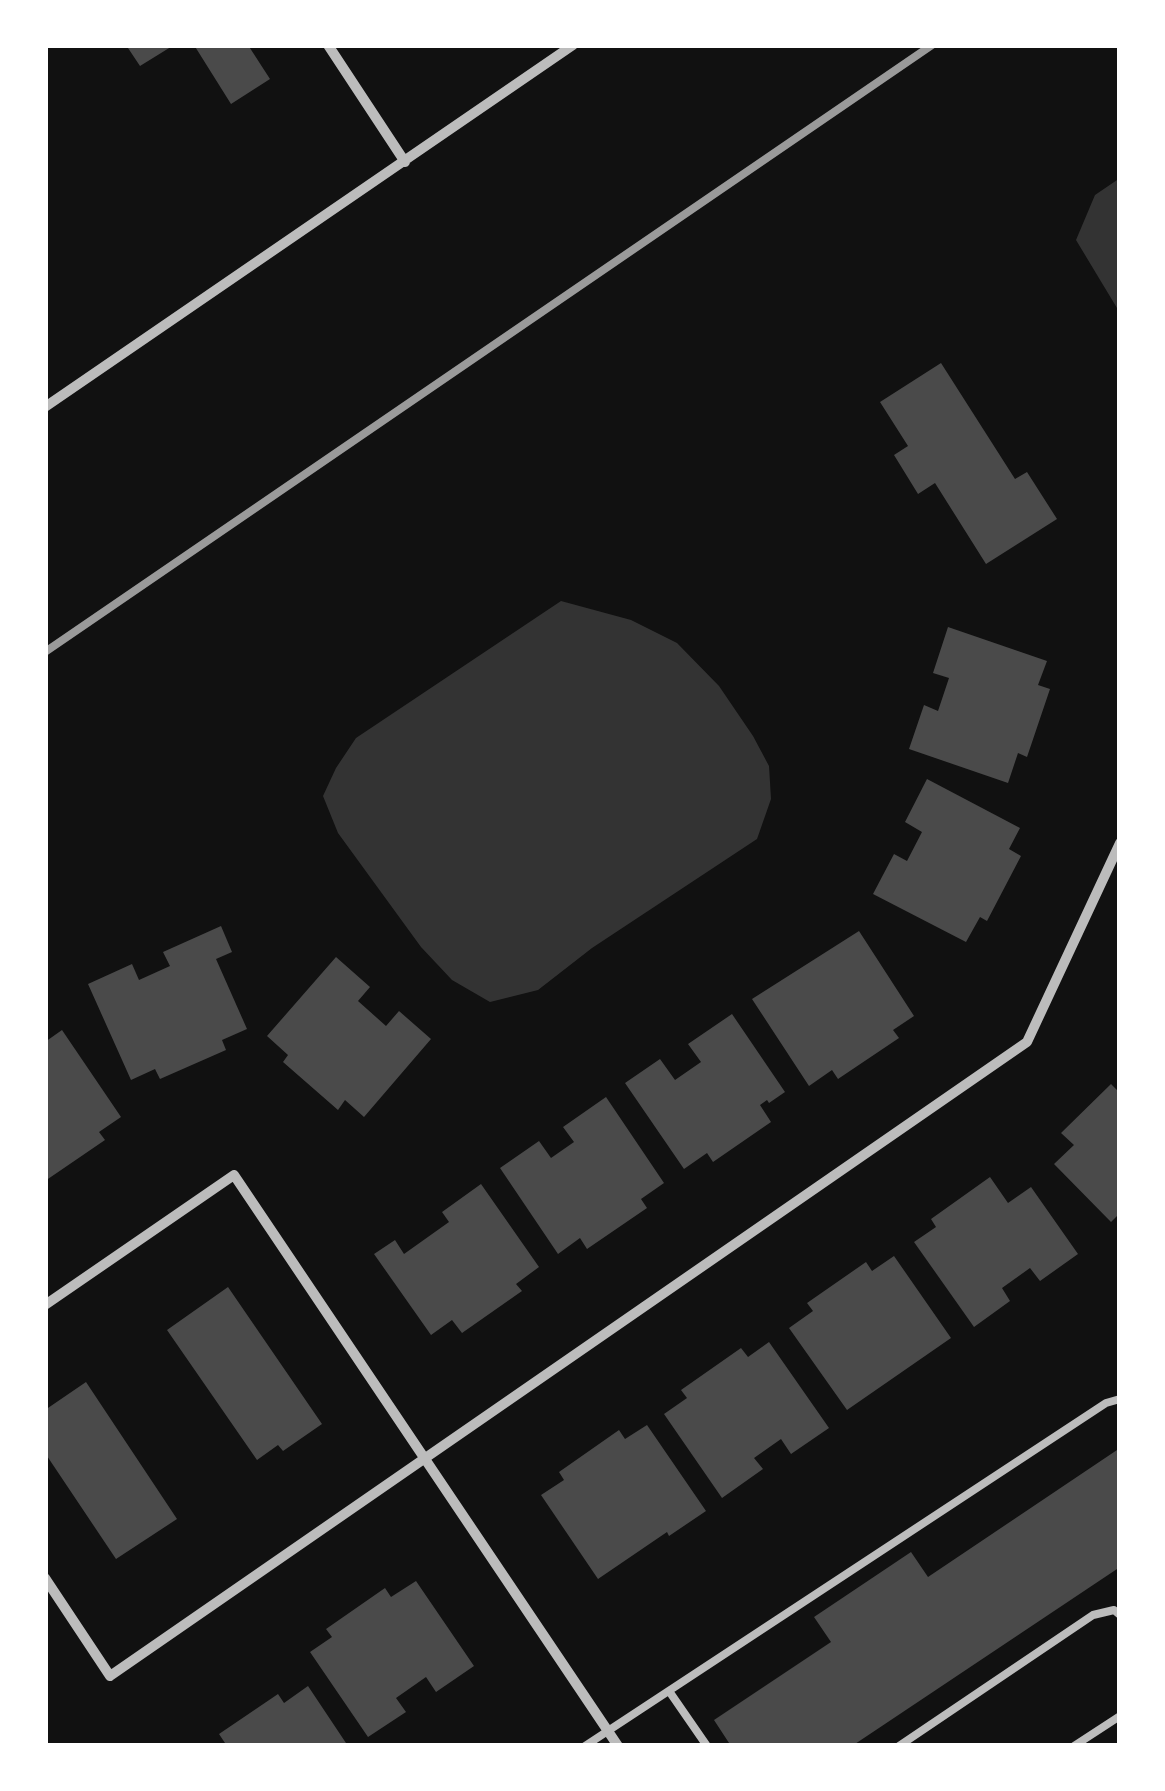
<!DOCTYPE html>
<html>
<head>
<meta charset="utf-8">
<style>
  body { margin:0 }
  #map { position:relative; width:1165px; height:1791px; overflow:hidden; background:#111; font-family:"Nunito Sans",sans-serif }
  canvas { display:block }
  .frame { position:absolute; inset:0; border:48px solid #fff; pointer-events:none }
</style>
</head>
<body>
<div id="map">
<canvas width="1165" height="1791"></canvas>
<div class="frame"></div>
</div>
<script>
const ctx = document.querySelector('canvas').getContext('2d');
ctx.lineJoin = 'round';
function fill(path, color) { ctx.fillStyle = color; ctx.fill(path, 'evenodd'); }
const poly = rows => new Path2D(rows.map(r => 'M' + r).join(''));
function strokePath(path, color, width, dash) { ctx.strokeStyle = color; ctx.lineWidth = width; ctx.lineCap = dash ? 'butt' : 'round'; ctx.setLineDash(dash || []); ctx.stroke(path); }
fill(poly([
  [1120,178,1120,313,1076,240,1095,195],
  [561,601,631,620,677,643,719,686,753,736,769,766,771,799,757,839,592,948,538,990,490,1002,452,980,421,947,338,833,323,796,336,768,356,738]
]), '#333');
fill(poly([
  [126,45,174,45,140,66],
  [194,45,248,45,270,79,231,104],
  [941,363,1015,479,1027,472,1057,519,986,564,935,483,918,494,894,455,908,446,880,402],
  [948,627,1047,661,1038,685,1050,689,1027,757,1018,753,1008,783,909,749,924,705,938,711,949,678,933,673],
  [927,779,1020,828,1009,849,1021,856,987,921,980,917,966,942,873,894,894,854,907,861,922,832,905,822],
  [221,926,232,952,216,959,247,1029,222,1040,226,1050,160,1079,155,1069,131,1080,88,984,132,964,139,980,170,966,163,952],
  [859,931,914,1016,893,1030,899,1038,838,1079,832,1070,809,1086,752,999],
  [336,957,370,987,358,1001,386,1026,399,1011,431,1039,364,1117,345,1100,338,1110,283,1062,288,1055,267,1036],
  [732,1014,785,1092,769,1103,767,1100,760,1105,771,1122,713,1162,707,1153,684,1169,625,1083,660,1059,675,1080,701,1062,688,1044],
  [62,1030,121,1117,99,1132,105,1140,45,1181,45,1042],
  [1111,1084,1120,1093,1120,1213,1111,1222,1054,1164,1074,1145,1061,1133],
  [606,1097,664,1183,641,1199,647,1208,587,1249,580,1238,558,1254,500,1168,539,1141,551,1158,574,1142,563,1127],
  [990,1177,1008,1203,1031,1187,1078,1254,1040,1281,1030,1268,1002,1288,1010,1301,974,1327,914,1242,936,1227,931,1219],
  [481,1184,539,1267,516,1284,522,1291,462,1333,452,1320,431,1335,374,1254,395,1240,404,1254,449,1222,442,1212],
  [894,1256,951,1338,847,1410,789,1328,813,1311,807,1303,866,1262,872,1271],
  [228,1287,322,1424,283,1451,278,1445,257,1460,167,1330],
  [769,1342,829,1428,791,1454,781,1439,754,1458,763,1469,722,1498,664,1414,687,1398,681,1390,741,1348,748,1357],
  [86,1382,177,1519,116,1559,45,1453,45,1410],
  [647,1425,706,1511,669,1536,667,1532,598,1579,541,1495,564,1480,559,1472,619,1430,625,1439],
  [1120,1448,1120,1567,852,1746,731,1746,714,1720,831,1642,814,1617,911,1552,928,1577],
  [416,1581,474,1666,436,1692,426,1677,396,1698,406,1712,368,1737,310,1652,332,1637,326,1629,385,1588,391,1597],
  [308,1686,348,1746,220,1746,225,1743,219,1734,278,1694,284,1703]
]), '#4a4a4a');
strokePath(poly([
  [669,1691,707,1746],
  [585,1746,1106,1403,1120,1399],
  [899,1746,1093,1615,1114,1610,1120,1615],
  [1074,1746,1120,1716]
]), '#bcbcbc', 8);
strokePath(poly([
  [328,45,405,162],
  [45,407,573,45],
  [45,1305,234,1175,618,1746],
  [45,1578,110,1676,1027,1042,1120,843]
]), '#bcbcbc', 10);
strokePath(poly([
  [45,652,932,45]
]), '#9a9a9a', 8);
</script>
</body>
</html>
